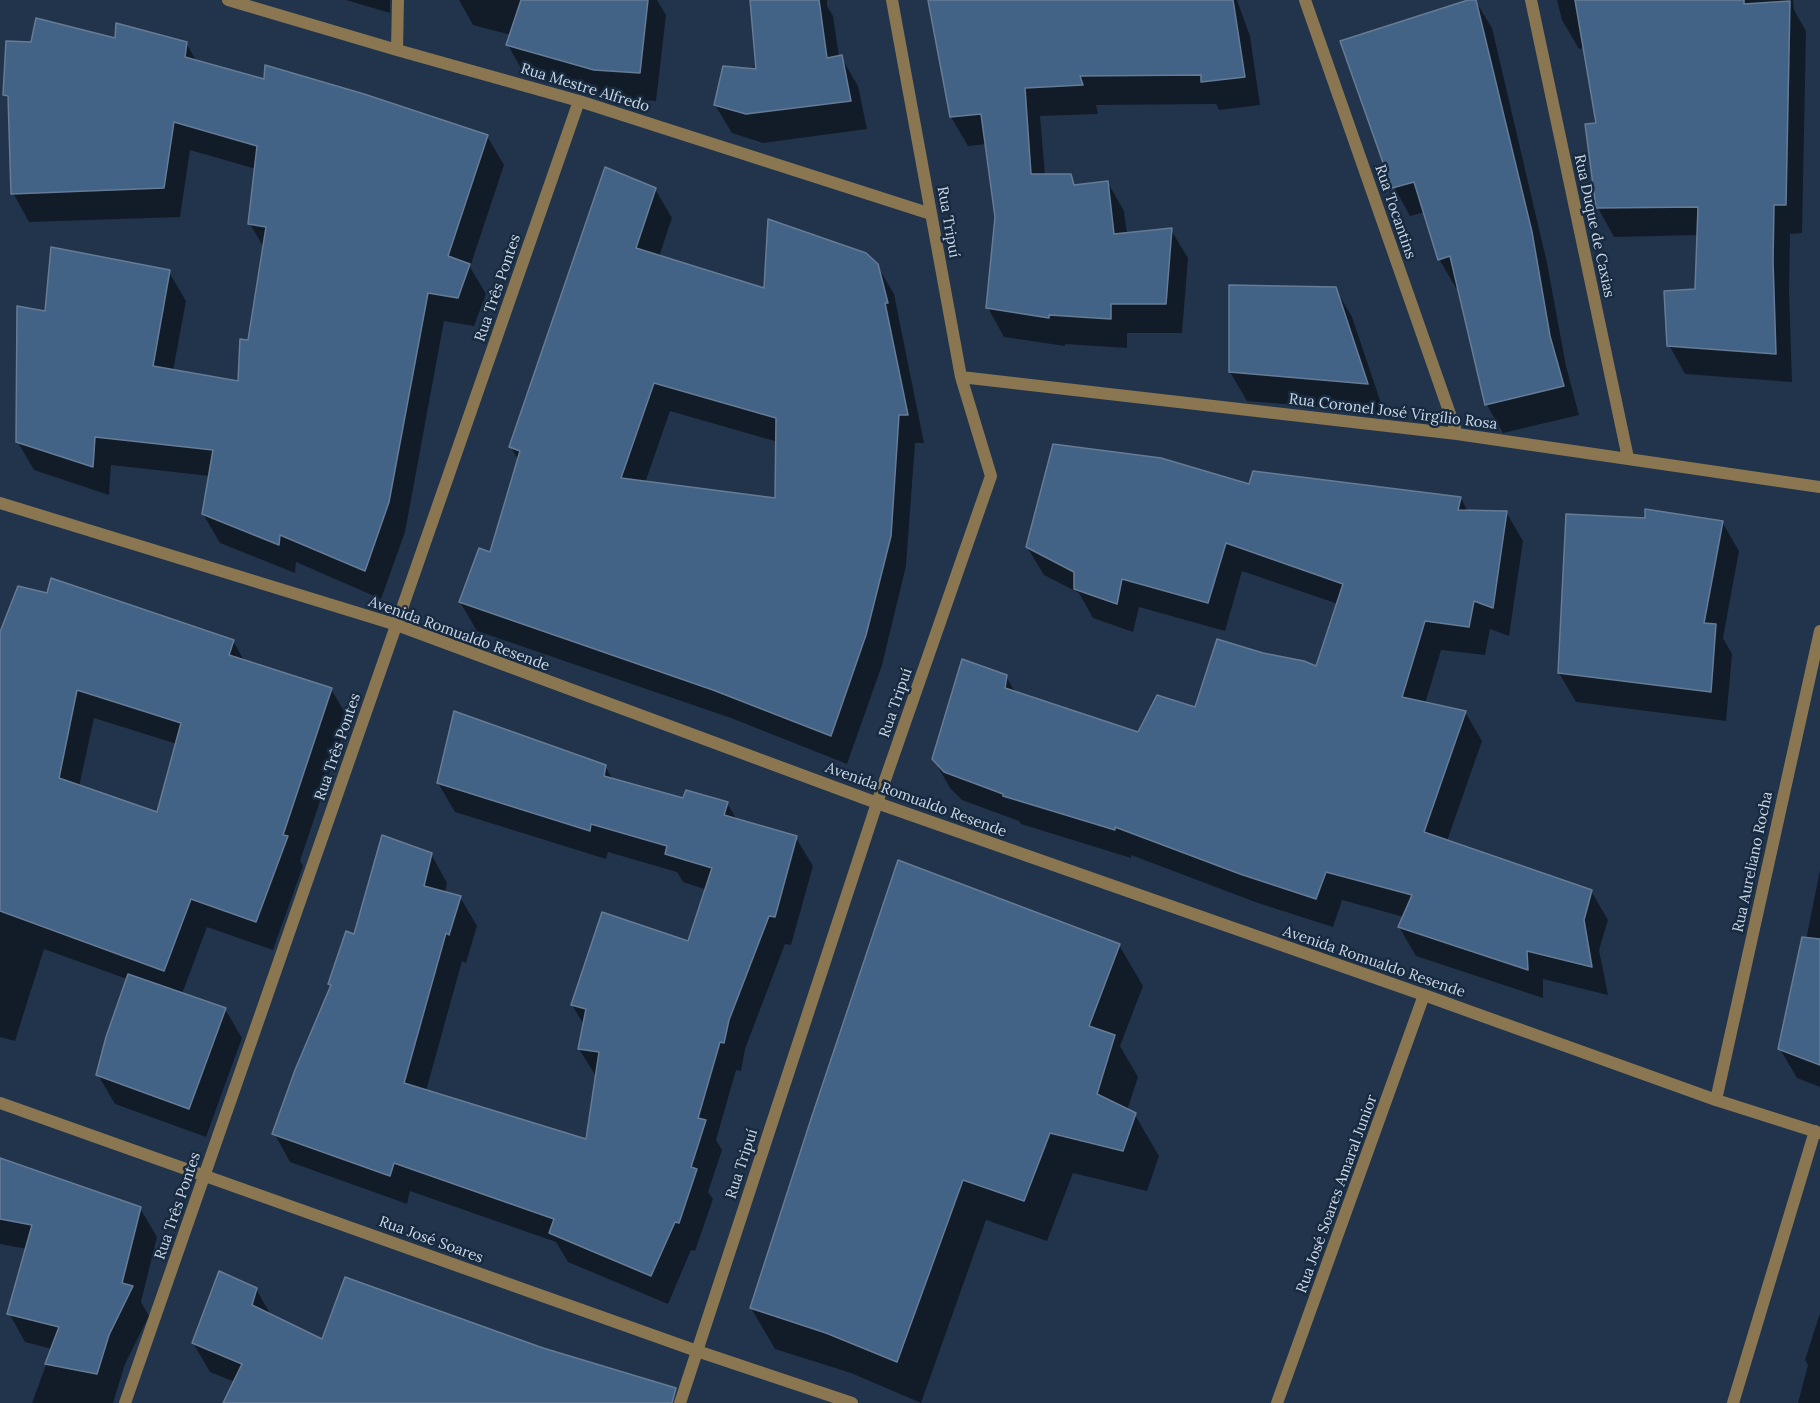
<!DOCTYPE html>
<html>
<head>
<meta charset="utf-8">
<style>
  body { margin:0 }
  canvas { display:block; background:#21344b }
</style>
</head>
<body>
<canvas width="1820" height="1403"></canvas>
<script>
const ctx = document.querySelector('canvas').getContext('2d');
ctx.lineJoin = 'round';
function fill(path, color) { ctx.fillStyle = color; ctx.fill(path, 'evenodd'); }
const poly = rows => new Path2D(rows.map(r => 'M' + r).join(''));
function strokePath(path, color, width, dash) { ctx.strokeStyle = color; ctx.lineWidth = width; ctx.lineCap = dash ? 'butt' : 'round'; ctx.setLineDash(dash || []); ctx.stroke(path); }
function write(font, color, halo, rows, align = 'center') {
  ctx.font = font + ' Lora,serif'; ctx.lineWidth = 5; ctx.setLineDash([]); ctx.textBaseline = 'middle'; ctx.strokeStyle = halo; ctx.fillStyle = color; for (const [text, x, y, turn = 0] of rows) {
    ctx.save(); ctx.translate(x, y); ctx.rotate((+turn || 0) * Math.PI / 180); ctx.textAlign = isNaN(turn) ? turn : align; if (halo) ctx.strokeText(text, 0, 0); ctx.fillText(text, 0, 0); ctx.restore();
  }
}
fill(poly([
  [346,0,390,0,390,13],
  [459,0,657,0,666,15,656,101,611,98,524,74,508,45,511,35,473,25],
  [751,0,827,0,827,6,833,16,839,57,841,57,858,86,867,129,763,143,732,133,715,105,758,71],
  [930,0,1237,0,1250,36,1260,105,1219,110,1216,104,1096,105,1098,114,1040,116,1045,175,1070,175,1076,186,1108,183,1124,211,1127,234,1171,230,1188,258,1182,333,1127,333,1127,348,1065,344,1065,346,1004,337,988,308,997,217,987,144,968,146,951,117],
  [1472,0,1475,0,1492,28,1547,263,1566,366,1579,415,1503,433,1487,405,1459,287,1456,288,1439,259,1425,212,1410,216,1394,187],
  [1557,0,1793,0,1794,10,1806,31,1802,233,1790,234,1789,291,1792,382,1685,374,1669,345,1697,291,1699,235,1614,237,1598,208,1598,124,1585,48,1579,49,1562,20],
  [116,40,186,43,197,62,487,136,504,165,470,267,486,294,474,326,444,321,405,532,381,599,296,562,295,573,220,543,203,514,210,476,111,465,109,495,34,470,17,441,47,313,169,272,186,301,173,371,239,382,249,342,264,248,250,224,256,169,190,150,180,217,29,222,13,193,10,104,5,95],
  [655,189,672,218,659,257,765,290,877,265,894,294,924,443,915,443,906,566,882,665,847,764,731,718,477,631,460,602,491,554,519,461,510,446],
  [670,411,778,442,777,500,645,483],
  [1335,288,1352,317,1384,412,1247,401,1230,372],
  [1250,486,1461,498,1468,512,1506,512,1523,541,1509,636,1490,629,1485,655,1441,650,1425,704,1465,712,1482,741,1447,841,1591,891,1608,920,1599,950,1608,995,1543,979,1543,998,1416,956,1399,927,1404,917,1342,900,1333,927,1258,903,1131,855,1131,858,1021,824,1019,821,962,800,950,788,933,758,1006,676,1016,694,1139,734,1196,709,1262,655,1317,668,1338,604,1242,571,1225,631,1139,607,1133,632,1093,618,1079,593,1044,575,1027,547],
  [1722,522,1739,551,1723,638,1732,654,1726,721,1576,702,1559,673],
  [0,640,233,641,245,662,331,689,348,718,300,861,303,866,273,950,207,927,182,994,225,1009,242,1038,206,1137,115,1104,98,1075,127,979,44,949,15,1041,0,1037],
  [94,718,177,744,158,814,79,787],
  [605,766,613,780,684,800,727,803,737,820,796,838,813,866,791,945,785,944,745,1049,741,1071,736,1070,716,1140,722,1150,708,1192,713,1199,695,1251,691,1250,668,1304,568,1262,556,1242,410,1191,407,1204,290,1162,274,1133,332,988,330,984,355,936,431,854,447,883,445,893,460,897,477,926,466,963,462,961,426,1091,587,1141,597,1078,579,1049,584,1025,572,1005,689,943,707,890,683,882,677,872,608,852,606,859,455,812,438,783],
  [1820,870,1820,1087,1797,1078,1780,1049,1806,940],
  [1119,945,1143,986,1120,1046,1138,1077,1127,1111,1135,1115,1159,1156,1147,1191,1073,1173,1047,1241,986,1220,921,1403,851,1373,775,1349,751,1308],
  [0,1159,140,1208,157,1237,141,1302,149,1316,125,1364,113,1403,32,1403,52,1349,25,1342,9,1313,27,1249,0,1244],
  [256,1289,272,1317,323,1341,644,1403,224,1403,235,1382,210,1372,193,1343],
  [1820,1313,1820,1403,1798,1403,1808,1365,1805,1360]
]), '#0007');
const building = poly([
  [521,0,648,0,640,73,594,70,506,45,521,0],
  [750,0,819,0,827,58,842,55,851,101,746,114,714,105,723,66,756,69,750,0],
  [928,0,1233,0,1245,77,1201,82,1201,75,1080,76,1083,85,1025,88,1031,174,1071,174,1074,185,1108,181,1114,234,1172,228,1166,304,1111,304,1111,319,1049,315,1049,318,986,308,995,217,981,114,950,117,928,0],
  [1468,0,1476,0,1532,232,1550,336,1564,386,1485,405,1450,256,1438,260,1414,182,1392,188,1340,41,1468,0],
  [1575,0,1744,0,1744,4,1790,1,1786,205,1774,205,1773,261,1776,354,1667,346,1664,291,1695,289,1698,207,1596,208,1585,124,1596,123,1575,0],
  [36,18,115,38,116,23,187,42,185,57,264,79,265,65,364,94,488,135,448,256,470,264,458,298,428,293,389,502,365,571,280,535,279,545,202,514,213,450,95,437,93,467,16,442,17,306,45,311,51,247,170,270,153,366,238,381,240,339,248,340,266,227,248,224,257,146,174,122,164,188,11,194,8,96,3,95,6,41,31,42,36,18],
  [605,167,656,188,636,248,764,288,768,219,866,253,878,264,888,303,885,303,908,415,899,415,891,536,866,635,831,736,713,690,459,602,479,548,490,552,520,451,509,447,605,167],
  [654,383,776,418,775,498,621,478,654,383],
  [1229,285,1336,287,1368,384,1229,372,1229,285],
  [1053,444,1161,458,1249,484,1253,471,1461,497,1458,510,1507,511,1493,608,1474,601,1469,627,1425,621,1402,697,1466,711,1424,832,1592,890,1584,920,1592,967,1527,951,1528,970,1398,927,1412,895,1326,872,1316,899,1240,874,1115,827,1115,830,1003,796,1003,794,944,772,932,759,962,659,1007,675,1005,688,1138,732,1157,695,1195,707,1217,639,1263,653,1304,661,1316,666,1343,584,1226,543,1208,603,1122,579,1117,604,1074,589,1074,572,1026,547,1053,444],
  [1645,509,1723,521,1704,623,1716,624,1711,692,1558,673,1566,514,1645,518,1645,509],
  [51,578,234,640,229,655,332,688,283,835,288,836,256,922,191,899,164,971,0,911,0,632,18,586,47,593,51,578],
  [77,690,181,723,157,812,59,778,77,690],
  [454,711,606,765,604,776,683,798,686,790,728,802,724,815,797,836,775,917,769,916,729,1020,724,1043,720,1042,698,1118,706,1120,691,1167,697,1169,679,1223,675,1222,651,1276,549,1233,554,1219,394,1163,390,1176,272,1134,295,1070,331,985,328,984,346,931,354,934,382,835,432,853,424,886,461,896,449,935,446,933,404,1083,586,1139,599,1052,578,1049,586,1009,571,1005,602,912,688,941,712,868,665,854,667,846,591,824,590,831,437,783,454,711],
  [898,860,1120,944,1089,1026,1115,1035,1097,1094,1136,1113,1123,1151,1050,1133,1024,1201,963,1180,897,1362,826,1333,750,1308,811,1119,898,860],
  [1802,937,1820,939,1820,1065,1778,1049,1802,937],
  [128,974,226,1008,189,1109,96,1075,106,1037,128,974],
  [0,1158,141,1207,122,1283,133,1286,109,1335,97,1374,45,1364,59,1327,7,1314,32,1225,0,1219,0,1158],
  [219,1271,257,1288,252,1305,322,1339,345,1277,543,1348,676,1388,672,1403,223,1403,242,1364,192,1343,219,1271]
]);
fill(building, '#426286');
strokePath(building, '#667c96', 1.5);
strokePath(poly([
  [1733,1403,1815,1131]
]), '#8a7751', 12);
strokePath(poly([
  [228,0,397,50,579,101,931,214],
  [1305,0,1457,434],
  [1531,0,1628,458],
  [397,50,398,0],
  [961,377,1457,434,1820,487],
  [1716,1100,1820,631],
  [0,1103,697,1351,852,1403],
  [125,1403,579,101],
  [680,1403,877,803,991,476,961,377,892,0],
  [1277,1403,1424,995]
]), '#8a7751', 12);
strokePath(poly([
  [0,503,397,625,877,803,1424,995,1716,1100,1820,1133]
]), '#8a7751', 12);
write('15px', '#cbd8e6', '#172a40', [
  ["Rua Mestre Alfredo",585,88,17],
  ["Rua Tocantins",1395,212,71],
  ["Rua Tripuí",948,222,80],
  ["Rua Duque de Caxias",1594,226,78],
  ["Rua Três Pontes",498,288,-71],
  ["Rua Coronel José Virgílio Rosa",1393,412,7],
  ["Avenida Romualdo Resende",459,634,20],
  ["Rua Tripuí",896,703,-71],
  ["Rua Três Pontes",338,747,-71],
  ["Avenida Romualdo Resende",916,800,20],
  ["Rua Aureliano Rocha",1753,862,-78],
  ["Avenida Romualdo Resende",1374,962,19],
  ["Rua Tripuí",742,1164,-72],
  ["Rua José Soares Amaral Junior",1337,1194,-70],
  ["Rua Três Pontes",178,1206,-71],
  ["Rua José Soares",431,1240,20]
]);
</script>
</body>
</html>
